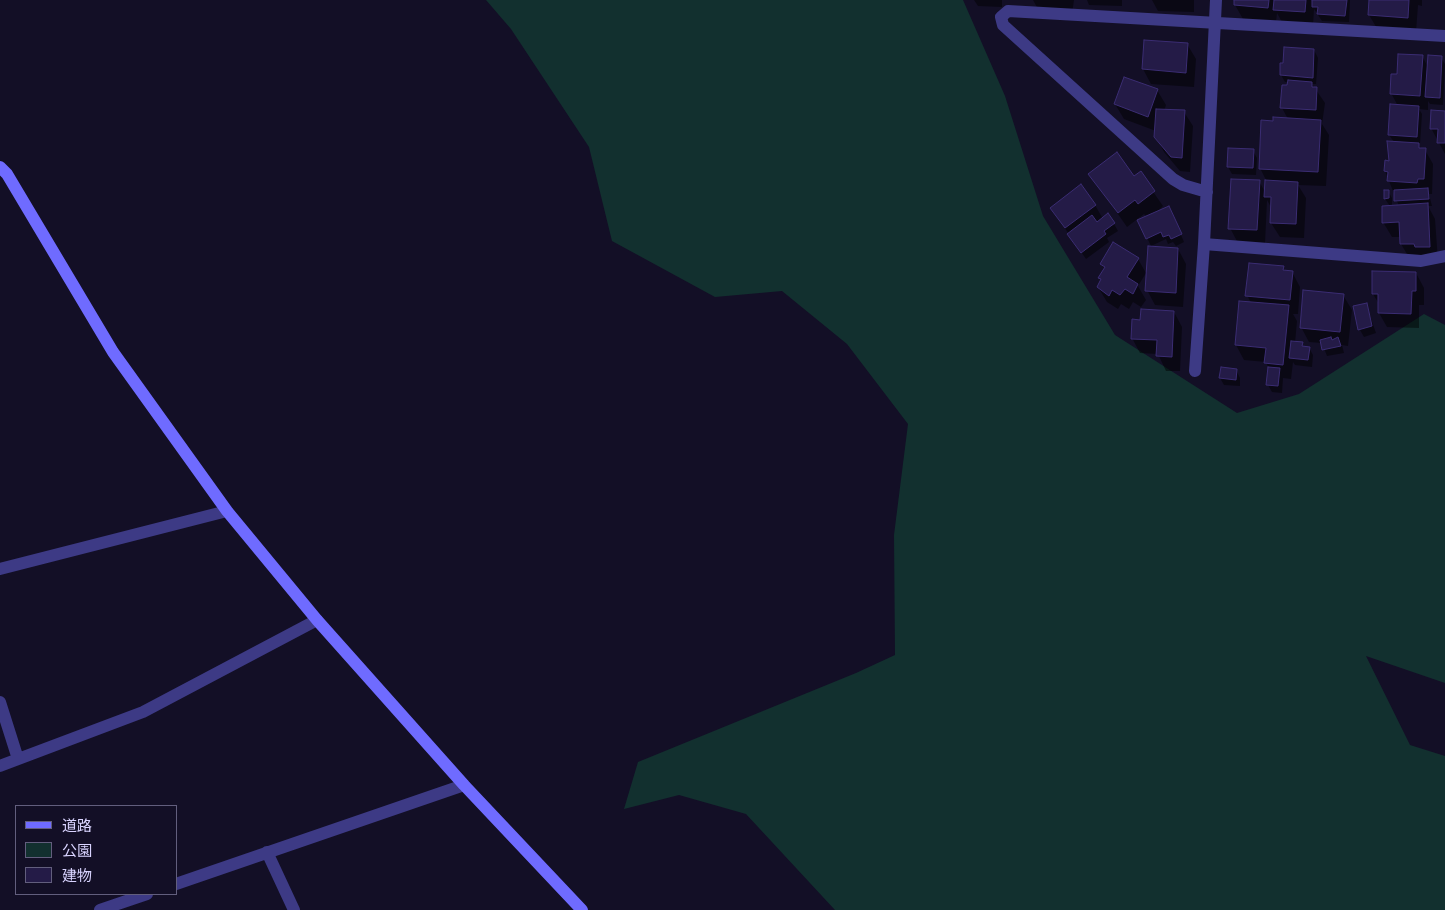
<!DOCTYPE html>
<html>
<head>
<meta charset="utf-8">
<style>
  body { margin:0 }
  #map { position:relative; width:1445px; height:910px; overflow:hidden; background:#130f26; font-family:"Nunito Sans","Noto Sans JP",sans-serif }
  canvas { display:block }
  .legend { position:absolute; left:15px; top:805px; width:162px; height:90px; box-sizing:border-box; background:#130f26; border:1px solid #625e7d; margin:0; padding:6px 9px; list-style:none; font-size:15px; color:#d9d4ff }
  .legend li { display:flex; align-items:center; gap:10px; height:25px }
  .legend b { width:25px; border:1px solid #625e7d }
</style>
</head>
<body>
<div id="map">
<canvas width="1445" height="910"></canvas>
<ul class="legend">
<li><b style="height:6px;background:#6f6bff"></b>道路</li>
<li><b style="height:14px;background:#12302f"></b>公園</li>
<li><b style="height:14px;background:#241b47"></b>建物</li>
</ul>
</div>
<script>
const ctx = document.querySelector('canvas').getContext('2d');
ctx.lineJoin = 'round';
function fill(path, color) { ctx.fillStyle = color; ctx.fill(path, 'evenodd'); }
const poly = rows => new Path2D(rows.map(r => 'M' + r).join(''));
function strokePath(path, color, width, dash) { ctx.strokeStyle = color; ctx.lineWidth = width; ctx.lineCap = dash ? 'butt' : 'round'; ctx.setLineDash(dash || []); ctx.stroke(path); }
fill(poly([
  [486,0,963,0,1005,96,1043,216,1115,335,1237,413,1299,394,1424,314,1445,325,1445,683,1366,656,1410,745,1445,756,1445,910,835,910,746,814,679,795,624,809,638,762,856,673,895,655,894,535,908,424,847,344,782,291,715,297,612,241,589,147,511,29]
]), '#12302f');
fill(poly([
  [974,0,1002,0,1002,7,978,6],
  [1033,0,1074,0,1072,14,1039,11],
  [1087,0,1122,0,1122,6,1089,5],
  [1152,0,1194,0,1194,12,1158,11],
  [1235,0,1350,0,1349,22,1322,21,1314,9,1313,26,1283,24,1277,13,1276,22,1243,19,1235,5],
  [1371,0,1422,0,1422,6,1418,5,1416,32,1378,30,1369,15],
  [1145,41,1187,44,1196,59,1194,87,1151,84,1143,69],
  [1314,50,1318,58,1316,84,1312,84,1325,103,1322,124,1329,135,1326,186,1298,185,1306,198,1304,238,1280,237,1271,223,1272,209,1267,200,1265,244,1238,243,1230,228,1259,181,1265,192,1267,182,1260,168,1274,122,1288,119,1282,108,1289,82,1285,82,1281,75],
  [1422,56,1428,67,1441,58,1445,64,1443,105,1430,104,1428,101,1428,110,1419,109,1422,114,1420,144,1418,143,1422,150,1425,150,1433,164,1432,194,1429,194,1432,206,1428,206,1435,219,1438,261,1410,259,1401,244,1401,237,1392,237,1383,222,1390,206,1385,199,1388,191,1392,198,1392,206,1399,206,1385,171,1390,162,1394,142,1389,135,1398,106,1391,93,1398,75],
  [1157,90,1166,105,1164,111,1184,112,1193,126,1190,172,1180,171,1164,152,1156,137,1156,131,1124,119,1115,104],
  [1445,112,1445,154,1431,128],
  [1253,151,1257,158,1256,175,1232,174,1228,167],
  [1140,173,1163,206,1156,213,1172,214,1184,242,1176,246,1173,242,1168,244,1166,239,1151,246,1139,221,1147,217,1144,214,1127,227,1090,174,1134,178],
  [1095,205,1103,219,1114,224,1118,231,1107,238,1109,242,1086,259,1051,208],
  [1178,249,1186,264,1183,307,1155,305,1147,290],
  [1138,259,1146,273,1138,286,1146,300,1141,307,1133,302,1129,309,1121,304,1118,309,1107,302,1098,287,1102,281,1100,278,1105,269,1102,264],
  [1283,267,1286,272,1292,272,1300,287,1298,314,1293,314,1297,321,1295,343,1302,344,1304,348,1309,348,1313,355,1312,367,1295,365,1293,362,1291,379,1283,378,1282,393,1272,392,1268,385,1269,369,1266,362,1244,360,1236,345,1251,303,1247,295],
  [1416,273,1424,288,1424,305,1419,305,1419,328,1387,327,1379,313,1379,304,1373,294],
  [1343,295,1352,310,1348,346,1342,345,1344,353,1327,356,1322,343,1309,342,1301,327],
  [1366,304,1376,333,1364,337,1360,330,1354,307],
  [1174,312,1182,327,1180,371,1166,371,1158,354,1140,353,1132,338,1142,321],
  [1236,370,1240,378,1240,386,1224,385,1220,378]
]), '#0007');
const building = poly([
  [1234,0,1269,0,1268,8,1234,5,1234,0],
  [1274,0,1306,0,1305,12,1273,10,1274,0],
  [1312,0,1347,0,1345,16,1317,14,1318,7,1312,7,1312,0],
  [1369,0,1409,0,1408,18,1368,15,1369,0],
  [1144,40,1188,43,1186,73,1142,69,1144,40],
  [1284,47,1314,49,1313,78,1280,75,1280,63,1283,63,1284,47],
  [1398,54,1423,55,1420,96,1390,94,1391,74,1397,74,1398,54],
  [1428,55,1442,56,1440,98,1425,97,1428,55],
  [1124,77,1158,89,1148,117,1114,104,1124,77],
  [1288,80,1312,82,1312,87,1317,87,1316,110,1280,108,1282,85,1287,85,1288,80],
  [1390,104,1419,106,1417,137,1388,135,1390,104],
  [1156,109,1185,110,1182,158,1171,157,1154,137,1156,109],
  [1431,110,1445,111,1445,143,1437,143,1438,129,1430,129,1431,110],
  [1273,117,1321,120,1318,172,1259,169,1261,120,1273,121,1273,117],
  [1387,141,1419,143,1419,148,1426,148,1424,179,1418,179,1417,183,1387,181,1388,172,1384,171,1385,160,1389,161,1387,141],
  [1228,148,1254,149,1253,168,1227,167,1228,148],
  [1117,152,1134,176,1141,171,1155,191,1138,204,1135,200,1118,213,1088,174,1117,152],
  [1231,179,1260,180,1257,230,1228,229,1231,179],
  [1265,180,1298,182,1296,224,1270,223,1271,197,1264,197,1265,180],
  [1081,184,1096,205,1065,228,1050,208,1081,184],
  [1428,188,1429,199,1394,201,1394,190,1428,188],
  [1384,190,1389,190,1389,198,1384,199,1384,190],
  [1428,203,1430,247,1415,247,1414,244,1400,244,1399,222,1382,223,1382,206,1428,203],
  [1169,206,1182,234,1171,239,1169,235,1163,237,1161,232,1146,239,1137,220,1169,206],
  [1108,213,1115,223,1104,231,1106,234,1081,253,1067,234,1092,215,1097,222,1108,213],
  [1113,242,1139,258,1127,277,1138,284,1133,294,1125,289,1120,295,1112,290,1109,296,1097,287,1101,279,1098,278,1105,267,1100,264,1113,242],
  [1148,246,1178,248,1176,293,1145,291,1148,246],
  [1249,263,1284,266,1283,270,1293,271,1290,300,1245,296,1249,263],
  [1372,271,1416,272,1416,291,1412,291,1411,314,1378,313,1378,294,1372,294,1372,271],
  [1303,290,1344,294,1340,332,1300,328,1303,290],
  [1239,301,1289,305,1283,365,1264,363,1266,348,1235,345,1239,301],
  [1367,303,1372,326,1358,330,1353,306,1367,303],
  [1141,309,1174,311,1172,357,1156,356,1157,340,1131,339,1132,319,1140,320,1141,309],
  [1331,337,1332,340,1338,337,1341,346,1322,350,1320,340,1331,337],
  [1291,341,1303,342,1302,346,1310,347,1308,360,1289,358,1291,341],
  [1221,367,1237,369,1236,380,1219,378,1221,367],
  [1268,367,1280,368,1278,386,1266,385,1268,367]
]);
fill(building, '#241b47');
strokePath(building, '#3b2d73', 1);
strokePath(poly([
  [1207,192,1183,185,1173,179,1003,25,1001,17,1008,11,1445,36],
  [1204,244,1421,261,1445,256],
  [1195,371,1204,244,1216,0],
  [0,569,227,511],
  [0,702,18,759],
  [0,766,143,712,317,620],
  [267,852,294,910],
  [176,884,464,785],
  [100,910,147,894]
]), '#3d3a85', 12);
strokePath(poly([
  [0,167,7,174,113,352,227,511,317,620,464,785,582,910]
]), '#6f6bff', 12);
</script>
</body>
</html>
